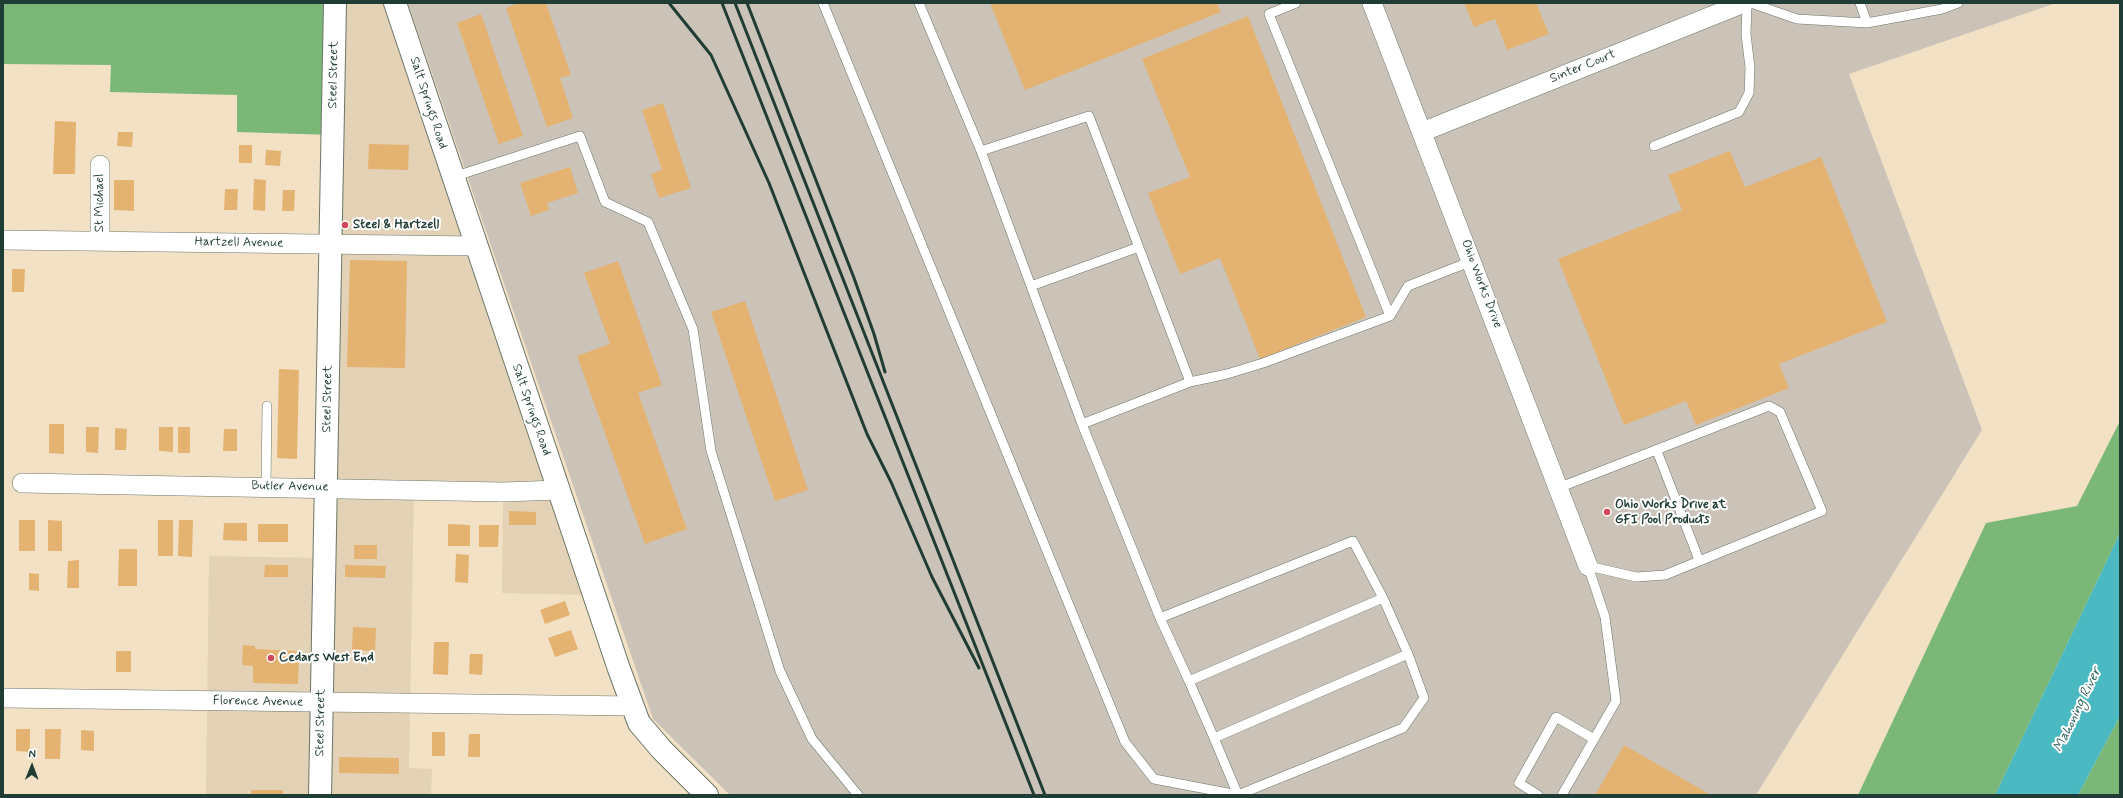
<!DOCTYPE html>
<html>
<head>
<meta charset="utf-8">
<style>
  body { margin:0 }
  #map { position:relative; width:2123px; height:798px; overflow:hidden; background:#f2e1c5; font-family:Mynerve,sans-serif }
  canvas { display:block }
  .frame { position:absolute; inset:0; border:4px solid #1f3d34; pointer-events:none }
  .north { position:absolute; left:12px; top:746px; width:40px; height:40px; -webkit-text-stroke:3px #fff; paint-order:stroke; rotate:1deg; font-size:11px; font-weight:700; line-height:16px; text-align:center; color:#1f3d34 }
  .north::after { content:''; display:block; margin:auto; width:14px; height:18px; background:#1f3d34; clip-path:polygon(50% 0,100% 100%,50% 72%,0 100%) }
</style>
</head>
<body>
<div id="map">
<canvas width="2123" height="798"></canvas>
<div class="frame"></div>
<div class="north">N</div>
</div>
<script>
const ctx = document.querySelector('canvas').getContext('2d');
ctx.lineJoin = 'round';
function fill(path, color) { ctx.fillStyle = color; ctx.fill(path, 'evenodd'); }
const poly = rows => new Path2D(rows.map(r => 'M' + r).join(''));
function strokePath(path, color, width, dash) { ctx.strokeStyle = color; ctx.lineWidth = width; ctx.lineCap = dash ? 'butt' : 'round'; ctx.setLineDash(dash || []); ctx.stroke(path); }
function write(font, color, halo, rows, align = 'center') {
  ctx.font = font + ' Mynerve,sans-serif'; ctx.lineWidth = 4; ctx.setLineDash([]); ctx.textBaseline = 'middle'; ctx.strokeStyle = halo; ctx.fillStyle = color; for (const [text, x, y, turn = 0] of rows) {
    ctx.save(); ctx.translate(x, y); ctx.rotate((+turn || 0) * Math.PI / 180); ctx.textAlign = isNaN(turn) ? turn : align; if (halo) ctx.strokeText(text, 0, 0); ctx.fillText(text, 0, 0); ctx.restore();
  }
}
fill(poly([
  [335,3,395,3,593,595,502,593,503,492,414,490,409,768,432,769,431,795,206,795,209,556,324,558]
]), '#e3d2b5');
fill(poly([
  [408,3,2056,3,1849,74,1982,430,1756,795,730,795,653,719]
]), '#cbc3b8');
fill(poly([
  [3,3,335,3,333,135,237,132,237,95,110,92,111,65,3,64],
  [2120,421,2120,533,1995,795,1858,795,1986,523,2077,506],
  [2120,716,2120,795,2078,795]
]), '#7bb776');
fill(poly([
  [2120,533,2120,716,2078,795,1995,795]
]), '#4ab9c2');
fill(poly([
  [519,3,546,3,571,75,560,78,573,118,547,127,506,8],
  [990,3,1217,3,1221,12,1025,90],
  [1464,3,1536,3,1549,34,1507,50,1495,19,1474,27],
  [481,14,523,136,499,144,457,23],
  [1248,16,1366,317,1260,359,1220,258,1180,274,1148,193,1190,177,1142,59],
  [663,103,691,188,659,198,651,174,662,170,642,110],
  [55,121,76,122,75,174,53,174],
  [118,132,133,132,132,147,117,146],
  [369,144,409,145,408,170,368,169],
  [239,145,252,145,252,163,239,163],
  [266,150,281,151,280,166,265,165],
  [1730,151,1745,187,1821,157,1887,322,1779,364,1789,388,1696,425,1686,401,1624,425,1558,259,1682,210,1668,175],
  [570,167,578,193,547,203,549,210,531,216,520,183],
  [254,179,266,180,265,211,253,210],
  [114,180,134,180,134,211,114,210],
  [225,189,238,189,237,210,224,210],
  [283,190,295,190,294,211,282,211],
  [350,260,407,261,405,368,347,367],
  [618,261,662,385,638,393,687,529,645,544,577,356,610,344,584,273],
  [12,269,25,269,24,292,12,292],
  [745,301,808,490,775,501,711,312],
  [279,369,299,370,297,459,277,458],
  [49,424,64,424,64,454,49,453],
  [86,427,99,427,98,453,86,452],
  [159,427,173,427,173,452,159,451],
  [178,427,190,427,190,453,178,453],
  [115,428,127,429,126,450,115,450],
  [224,429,237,429,237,451,223,451],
  [509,511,536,512,536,525,509,525],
  [19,520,35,520,35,551,19,551],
  [48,520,62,521,62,551,48,551],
  [158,520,173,520,173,556,158,556],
  [179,520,193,520,192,557,178,556],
  [224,523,247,523,247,541,223,540],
  [258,524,288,524,288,542,258,542],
  [448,524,470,525,470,546,448,546],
  [479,525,499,525,498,547,479,547],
  [354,545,377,545,377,559,354,559],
  [119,549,137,549,137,586,118,586],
  [456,554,469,555,468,583,455,582],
  [79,560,79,588,67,588,68,561],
  [265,565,288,565,288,577,264,577],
  [345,565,386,566,385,578,345,577],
  [29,573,39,574,39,591,29,590],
  [565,601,570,615,545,624,540,610],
  [353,627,376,628,375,651,352,650],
  [571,630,578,649,555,657,548,638],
  [434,642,449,642,448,675,433,674],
  [243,645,255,646,255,649,299,651,298,684,253,683,253,666,242,665],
  [116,651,131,651,131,672,116,672],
  [470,654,483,654,482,675,469,674],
  [16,729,30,729,30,752,16,751],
  [45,729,61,729,60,759,45,759],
  [81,730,94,731,94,751,81,750],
  [432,732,445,732,445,756,432,756],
  [469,734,480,734,480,757,468,757],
  [1624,745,1711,795,1595,795],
  [339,757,399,758,399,774,339,773],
  [251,790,283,790,283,795,251,795]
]), '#e4b271');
const service = poly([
  [823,3,1125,742,1154,779,1238,795,1403,728,1424,698,1408,654,1383,598,1189,681,1214,738,1408,654],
  [919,3,981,151],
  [1296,3,1269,14,1390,316],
  [1751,3,1797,19,1867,23,1860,3],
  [1867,23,1942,9,1958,3],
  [1654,146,1739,112,1749,93,1750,68,1746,34,1747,3],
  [453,177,580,136,605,202,648,222,693,329,711,451,780,671,812,739,858,795],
  [1031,286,1139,247],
  [1190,382,1227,374,1263,363,1390,316,1408,286,1472,261],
  [1082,424,981,151,1089,116,1190,382,1082,424,1160,618],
  [1657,451,1699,560],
  [266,487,267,406],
  [1558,488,1769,406,1780,412,1822,511,1665,575,1636,577,1588,566],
  [1189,681,1160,618,1353,541,1383,598],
  [1214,738,1238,795],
  [1538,795,1519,783,1556,717,1594,739],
  [1562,795,1616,701,1605,617,1588,566]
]);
const minor = poly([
  [1372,3,1588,566],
  [1422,132,1744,3],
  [100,165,100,241],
  [3,240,476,246],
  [22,483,504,492,558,490],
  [3,698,633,706]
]);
const tertiary = poly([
  [395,3,619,669,639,723,662,750,707,795],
  [320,795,335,3]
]);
strokePath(service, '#697667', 10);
strokePath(minor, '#697667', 20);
strokePath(tertiary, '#697667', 24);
strokePath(service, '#fff', 9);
strokePath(minor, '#fff', 19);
strokePath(tertiary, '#fff', 22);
strokePath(poly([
  [669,3,711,55,769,183,867,434,891,482,932,577,979,668],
  [722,3,1034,795],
  [735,3,1045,795],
  [747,3,854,278,874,334,885,372]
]), '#1f3d34', 3);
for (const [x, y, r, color] of [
  [345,225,4,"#d1495b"],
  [1607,512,4,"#d1495b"],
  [271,658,4,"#d1495b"]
]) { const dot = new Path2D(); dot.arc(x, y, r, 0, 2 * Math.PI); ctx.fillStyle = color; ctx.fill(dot); strokePath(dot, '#fff', 1.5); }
write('13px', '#1f3d34', '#fff', [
  ["Sinter Court",1583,67,-22],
  ["Steel Street",334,75,-89],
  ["Salt Springs Road",428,103,72],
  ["St Michael",100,203,-90],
  ["Hartzell Avenue",239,243,1],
  ["Ohio Works Drive",1481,284,69],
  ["Steel Street",328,399,-89],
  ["Salt Springs Road",531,410,71],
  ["Butler Avenue",290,487,1],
  ["Florence Avenue",258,702,1],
  ["Steel Street",321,723,-89]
]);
write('bold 13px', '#1f3d34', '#fff', [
  ["Steel & Hartzell",353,225],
  ["Ohio Works Drive at",1615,505],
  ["GFI Pool Products",1615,520],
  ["Cedars West End",279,658]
], 'left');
write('italic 14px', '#2c625f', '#fff', [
  ["Mahoning River",2078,710,-64]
]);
</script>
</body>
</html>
